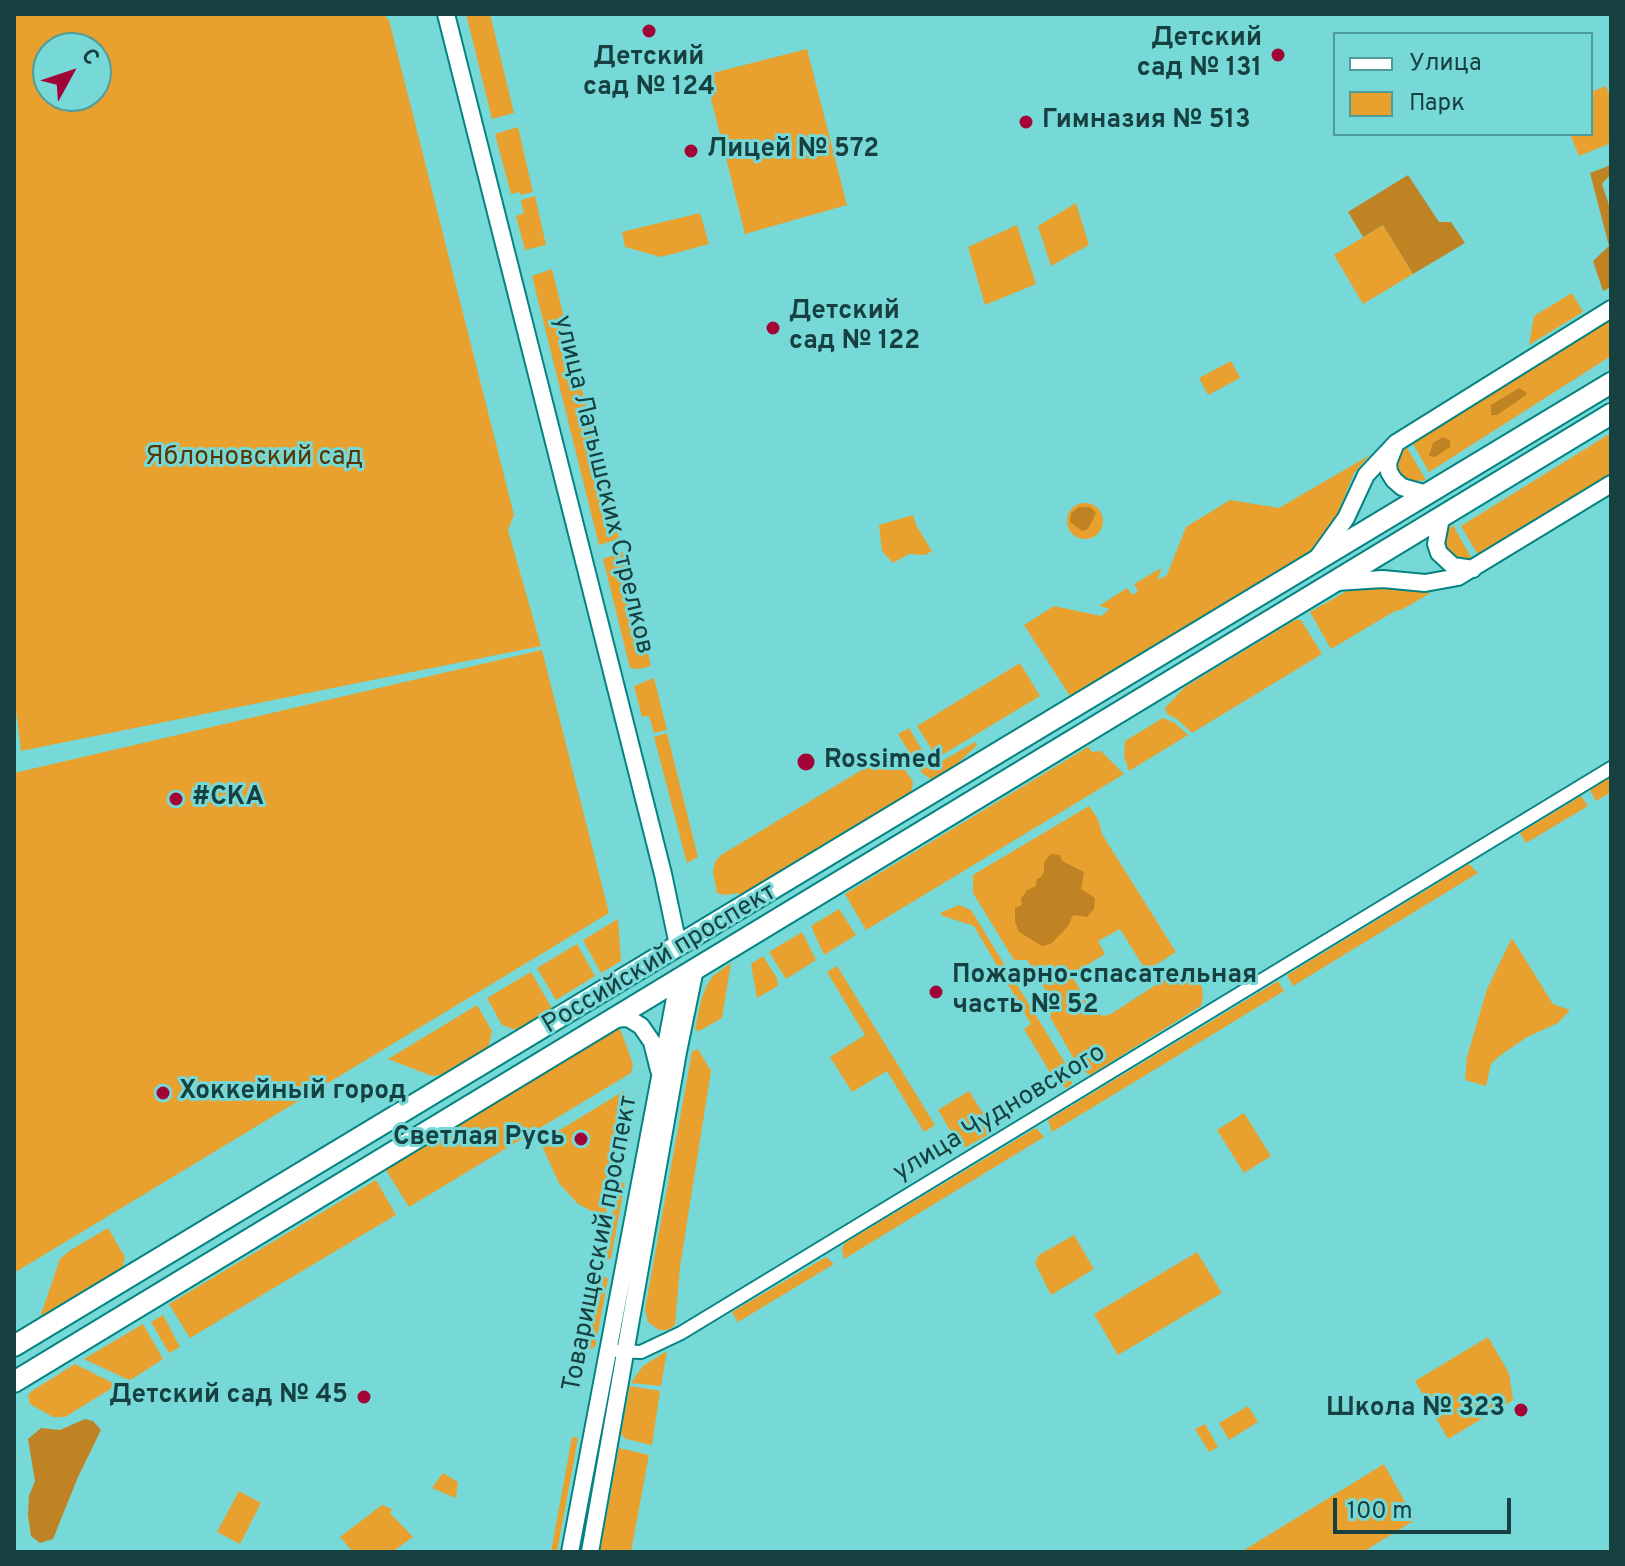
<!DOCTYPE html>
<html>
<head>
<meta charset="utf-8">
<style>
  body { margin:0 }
  #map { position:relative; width:1625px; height:1566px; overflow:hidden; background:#76d9d7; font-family:Overpass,sans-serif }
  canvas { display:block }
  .frame { position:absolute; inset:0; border:16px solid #174141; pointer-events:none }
  .legend { position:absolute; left:1333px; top:32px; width:260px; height:104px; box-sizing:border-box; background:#76d9d7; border:2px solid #509c9b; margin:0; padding:10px 14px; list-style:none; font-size:24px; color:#174141 }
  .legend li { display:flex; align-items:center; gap:16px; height:40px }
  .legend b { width:40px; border:2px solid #509c9b }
  .north { position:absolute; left:32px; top:32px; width:80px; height:80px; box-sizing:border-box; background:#76d9d7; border:2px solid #509c9b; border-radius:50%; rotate:50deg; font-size:22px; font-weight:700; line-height:32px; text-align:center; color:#174141 }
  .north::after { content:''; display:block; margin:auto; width:28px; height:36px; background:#a20438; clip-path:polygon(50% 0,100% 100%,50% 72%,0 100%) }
  .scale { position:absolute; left:1333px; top:1498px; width:178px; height:36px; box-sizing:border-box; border:4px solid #174141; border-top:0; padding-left:10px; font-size:24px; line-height:28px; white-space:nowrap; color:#174141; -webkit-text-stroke:6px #76d9d7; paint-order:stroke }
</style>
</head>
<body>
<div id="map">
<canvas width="1625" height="1566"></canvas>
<div class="frame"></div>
<ul class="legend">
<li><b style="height:10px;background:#fff"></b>Улица</li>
<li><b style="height:22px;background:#e8a12e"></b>Парк</li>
</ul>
<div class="north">С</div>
<div class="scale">100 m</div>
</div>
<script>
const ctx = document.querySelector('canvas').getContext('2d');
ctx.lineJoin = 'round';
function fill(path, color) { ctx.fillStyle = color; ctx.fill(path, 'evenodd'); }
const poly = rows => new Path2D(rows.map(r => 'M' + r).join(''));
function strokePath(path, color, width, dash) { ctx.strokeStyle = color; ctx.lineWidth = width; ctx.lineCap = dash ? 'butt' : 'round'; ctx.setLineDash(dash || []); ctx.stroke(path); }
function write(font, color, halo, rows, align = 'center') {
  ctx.font = font + ' Overpass,sans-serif'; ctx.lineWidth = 6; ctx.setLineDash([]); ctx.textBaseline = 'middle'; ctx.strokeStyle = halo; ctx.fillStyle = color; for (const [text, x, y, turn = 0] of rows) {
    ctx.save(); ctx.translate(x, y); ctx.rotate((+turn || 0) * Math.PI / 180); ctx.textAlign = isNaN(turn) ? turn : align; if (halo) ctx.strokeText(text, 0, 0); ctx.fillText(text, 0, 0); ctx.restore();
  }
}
fill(poly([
  [14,14,383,14,389,20,514,515,508,530,541,646,21,751,14,693],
  [96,48,96,96,48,96,48,48],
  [466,14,490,14,514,113,492,119],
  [807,49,847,205,745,234,705,75],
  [1606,86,1611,99,1611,143,1579,156,1570,134,1591,134,1591,92],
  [518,127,533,192,520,195,520,192,511,194,495,134],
  [535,196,546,245,525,250,516,216,524,213,521,200],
  [1076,203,1089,245,1051,266,1038,226],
  [700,213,709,244,661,257,625,247,622,232],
  [1017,225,1036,284,985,305,968,247],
  [1383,225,1413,274,1363,304,1334,255],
  [552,269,619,539,599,545,532,276],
  [1572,293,1583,312,1529,345,1534,316],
  [1611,318,1611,356,1429,472,1412,442],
  [1231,361,1240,378,1208,395,1199,378],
  [1611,433,1611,474,1478,555,1461,526],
  [1406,446,1426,480,1408,482,1398,474,1398,455],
  [1370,455,1354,473,1334,522,1310,551,1070,696,1024,625,1054,606,1101,616,1110,609,1099,606,1127,588,1132,595,1138,591,1134,584,1161,568,1158,580,1167,575,1186,527,1230,500,1279,508],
  '1067 521a18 18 0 1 1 36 0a18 18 0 1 1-36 0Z',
  [913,515,916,525,932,551,925,555,909,554,893,563,882,551,879,525],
  [1453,525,1472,559,1463,562,1448,554,1444,543,1446,531],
  [623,552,651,666,639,669,630,668,603,559],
  [1375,584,1431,588,1429,594,1401,610,1395,611,1331,649,1310,612,1347,591],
  [1295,620,1301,620,1322,654,1192,733,1177,719,1167,714,1165,708,1185,687],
  [542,650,609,913,14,1273,14,773],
  [1020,663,1040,696,937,758,917,726],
  [654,678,667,730,654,733,649,716,642,717,634,686],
  [1163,718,1175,723,1188,735,1129,771,1124,756,1125,741],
  [909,728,932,767,975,742,977,745,956,765,932,780,921,772,898,734],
  [667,733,698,857,687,863,654,737],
  [1088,747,1092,752,1101,751,1124,774,866,930,845,894],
  [893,751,913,782,911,793,739,896,738,893,724,895,717,893,713,872,715,862,721,855],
  [1611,777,1611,792,1596,801,1590,790],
  [1581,796,1588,806,1526,843,1520,833],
  [1089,806,1098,819,1102,834,1176,952,1149,969,1143,966,1120,929,1098,941,1105,954,1071,975,1094,1011,1103,1016,1111,1014,1188,964,1202,987,1203,997,1201,1006,1090,1075,1079,1068,1050,1017,1054,1004,1027,960,1014,960,973,893,973,875],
  [1469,864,1478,873,1293,986,1287,975],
  [959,905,971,910,1070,1071,1072,1084,1066,1088,1055,1081,1024,1029,1031,1024,974,926,943,916,940,913],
  [839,909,856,935,824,955,811,926],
  [618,919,621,961,601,973,583,940],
  [802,932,816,960,786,979,769,952],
  [1512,938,1553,1004,1570,1010,1558,1023,1527,1037,1498,1057,1491,1064,1486,1086,1465,1080,1467,1057,1487,989],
  [577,944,595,976,556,1000,537,968],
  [763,956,777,978,778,986,757,998,751,964],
  [731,963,722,1018,699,1031,695,1029,701,1000,707,985,713,976],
  [837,966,935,1125,924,1132,887,1071,852,1092,830,1057,865,1035,827,972],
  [531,972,553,1010,519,1031,502,1025,487,998],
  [1278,981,1284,991,1052,1132,1048,1120],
  [477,1005,492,1031,488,1049,447,1074,432,1076,388,1059],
  [616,1029,620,1029,627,1047,633,1065,631,1073,409,1207,386,1170],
  [698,1049,711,1071,680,1267,675,1325,668,1330,659,1330,648,1322,645,1309,692,1052],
  [624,1091,628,1097,605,1218,578,1204,559,1183,540,1142],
  [969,1091,989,1123,991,1133,966,1147,956,1140,938,1110],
  [1244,1113,1271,1156,1244,1173,1217,1130],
  [1036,1128,1044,1137,844,1259,842,1248,845,1243],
  [376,1180,396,1215,190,1338,169,1304],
  [619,1182,625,1183,611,1258,607,1260,603,1259],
  [108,1228,125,1257,122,1270,38,1323,60,1259,69,1251],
  [1074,1235,1094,1269,1051,1295,1035,1263,1039,1255],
  [1197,1252,1222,1293,1118,1355,1094,1314],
  [826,1257,834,1264,738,1322,732,1312],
  [601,1274,608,1279,595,1347,587,1350],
  [163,1315,180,1347,169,1353,151,1322],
  [143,1324,163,1359,132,1379,129,1380,84,1359],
  [1488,1337,1509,1373,1513,1400,1448,1439,1415,1381],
  [667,1351,661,1386,631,1383,643,1366],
  [75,1364,117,1385,65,1417,53,1417,30,1404,28,1395,32,1391],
  [630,1386,660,1391,652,1445,626,1439,621,1434],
  [1248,1406,1258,1422,1229,1440,1219,1423],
  [1205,1424,1218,1447,1209,1452,1195,1429],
  [572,1437,578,1438,557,1552,551,1552],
  [619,1448,649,1455,631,1552,600,1552],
  [1384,1464,1415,1520,1363,1552,1241,1552],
  [443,1473,458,1482,456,1498,432,1488],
  [239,1491,261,1503,240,1544,217,1532],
  [382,1505,392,1509,390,1513,413,1537,392,1552,353,1552,340,1537]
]), '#e8a12e');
fill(poly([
  [1611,165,1611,174,1602,184,1611,211,1611,287,1603,291,1593,261,1609,246,1590,173],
  [1408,175,1439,222,1451,222,1465,243,1413,274,1383,225,1363,237,1348,212],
  [1519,388,1527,393,1525,396,1497,415,1491,415,1491,405],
  [1443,437,1450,440,1450,447,1435,457,1429,456,1433,443],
  [1079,507,1090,507,1096,513,1088,529,1082,531,1070,522,1071,513],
  [1051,854,1060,855,1062,861,1084,872,1081,889,1095,898,1094,909,1087,917,1073,915,1068,926,1051,944,1042,946,1019,932,1015,922,1015,908,1022,905,1021,899,1027,890,1036,886,1037,878,1040,878,1044,872,1044,862],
  [85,1419,93,1421,101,1430,78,1477,53,1539,40,1543,31,1536,28,1515,29,1496,35,1481,28,1439,41,1428,60,1430]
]), '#bf8324');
const minor = poly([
  [617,1351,641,1352,681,1333,1611,768]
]);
const tertiary = poly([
  [446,14,663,874,678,945],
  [1395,445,1388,463,1389,472,1394,480,1402,487,1427,494],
  [1441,518,1436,544,1439,553,1453,566,1473,569],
  [1318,557,1346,518,1366,475,1396,443,1611,309],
  [1336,582,1383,579,1425,583,1458,577,1611,484],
  [611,1019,628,1018,641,1026,652,1042,659,1070],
  [570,1552,679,977],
  [590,1552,678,1052,695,969]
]);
const primary = poly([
  [14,1346,1611,383],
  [14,1382,1611,414]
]);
strokePath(minor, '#048382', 16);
strokePath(tertiary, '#048382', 20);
strokePath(primary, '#048382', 24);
strokePath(minor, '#fff', 12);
strokePath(tertiary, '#fff', 16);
strokePath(primary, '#fff', 20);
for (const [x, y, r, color] of [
  [649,31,8,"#a20438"],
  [1278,55,8,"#a20438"],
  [1026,122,8,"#a20438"],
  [691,151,8,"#a20438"],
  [773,328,8,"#a20438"],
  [806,762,10,"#a20438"],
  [176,799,8,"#a20438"],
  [936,992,8,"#a20438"],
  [163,1093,8,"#a20438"],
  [581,1139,8,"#a20438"],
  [364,1397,8,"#a20438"],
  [1521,1410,8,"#a20438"]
]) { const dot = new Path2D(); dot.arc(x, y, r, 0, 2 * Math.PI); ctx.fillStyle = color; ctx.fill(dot); strokePath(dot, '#76d9d7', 3); }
write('bold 26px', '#174141', '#76d9d7', [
  ["Детский",1262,40,"right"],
  ["сад № 131",1262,70,"right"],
  ["Детский",649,59,"center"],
  ["сад № 124",649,89,"center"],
  ["Гимназия № 513",1042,122],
  ["Лицей № 572",707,151],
  ["Детский",789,313],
  ["сад № 122",789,343],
  ["Rossimed",824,762],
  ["#СКА",192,799],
  ["Пожарно-спасательная",952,977],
  ["часть № 52",952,1007],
  ["Хоккейный город",179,1093],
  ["Светлая Русь",565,1139,"right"],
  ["Детский сад № 45",348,1397,"right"],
  ["Школа № 323",1505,1410,"right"]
], 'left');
write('26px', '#563703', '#76d9d7', [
  ["Яблоновский сад",254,459]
]);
write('26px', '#174141', '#76d9d7', [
  ["улица Латышских Стрелков",602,485,76],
  ["Российский проспект",660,960,-31],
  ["улица Чудновского",1000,1114,-31],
  ["Товарищеский проспект",602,1244,-79]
]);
</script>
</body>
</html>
